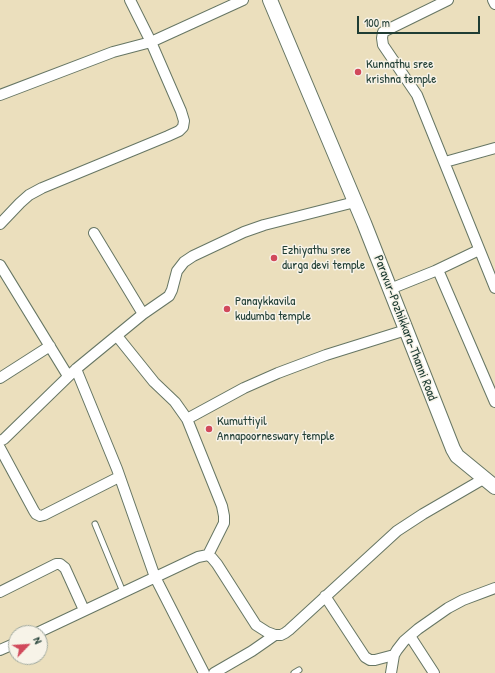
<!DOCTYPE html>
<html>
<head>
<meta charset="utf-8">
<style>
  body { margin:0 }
  #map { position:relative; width:495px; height:673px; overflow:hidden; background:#ebdfbd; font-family:"Patrick Hand",sans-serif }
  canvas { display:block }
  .north { position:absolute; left:8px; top:625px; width:40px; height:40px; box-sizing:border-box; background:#f7f3e8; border:1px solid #a1aaa0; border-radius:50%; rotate:65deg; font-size:11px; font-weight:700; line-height:16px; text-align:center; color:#1f3d34 }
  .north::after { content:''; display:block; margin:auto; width:14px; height:18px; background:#d1495b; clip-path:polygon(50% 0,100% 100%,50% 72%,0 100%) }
  .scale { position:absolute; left:357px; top:16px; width:123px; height:18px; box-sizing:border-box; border:2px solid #1f3d34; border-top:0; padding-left:5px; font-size:12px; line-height:14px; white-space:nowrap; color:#1f3d34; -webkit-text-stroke:3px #f7f3e8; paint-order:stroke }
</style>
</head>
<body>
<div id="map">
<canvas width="495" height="673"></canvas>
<div class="north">N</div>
<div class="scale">100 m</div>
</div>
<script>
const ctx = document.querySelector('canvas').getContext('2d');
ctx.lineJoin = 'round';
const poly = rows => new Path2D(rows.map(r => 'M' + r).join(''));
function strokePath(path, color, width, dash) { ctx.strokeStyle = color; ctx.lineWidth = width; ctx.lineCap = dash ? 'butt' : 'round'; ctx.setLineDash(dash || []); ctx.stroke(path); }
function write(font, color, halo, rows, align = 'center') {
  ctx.font = font + ' "Patrick Hand",sans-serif'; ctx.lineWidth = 3; ctx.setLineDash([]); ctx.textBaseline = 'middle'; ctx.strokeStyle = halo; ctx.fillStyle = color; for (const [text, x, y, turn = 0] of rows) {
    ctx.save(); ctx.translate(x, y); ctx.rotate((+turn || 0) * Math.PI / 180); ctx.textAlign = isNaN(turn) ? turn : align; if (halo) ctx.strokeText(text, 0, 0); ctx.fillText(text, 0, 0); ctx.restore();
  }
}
const lane = poly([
  [95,524,123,592],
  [294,673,299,670]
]);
const street = poly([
  [448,0,389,29,383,32,382,38,383,45,417,95,495,288],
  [493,0,495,4],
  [0,95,113,52,151,42,243,0],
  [445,162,495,148],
  [0,224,20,203,29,195,42,188,168,136,179,131,183,127,184,121,181,111,151,42,130,0],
  [94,233,143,314],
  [0,265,68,376],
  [438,270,495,402],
  [390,289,435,271,479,250],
  [117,336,154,382,175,402,187,419,222,506,224,516,224,523,208,555],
  [76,369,117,469,155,577,204,673],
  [0,378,50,346],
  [187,419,244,388,278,373,326,355,406,330],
  [0,441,4,439,76,369,143,314,169,296,172,290,177,271,184,262,193,256,244,232,264,225,355,202],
  [0,448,34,511,36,514,40,516,44,515,119,477],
  [0,592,56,564,60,564,65,568,84,610],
  [325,596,365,657,370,660,375,660,394,655],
  [37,633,198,557,208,555,212,558,217,564,256,625,267,632,275,635,281,635,285,633,289,630,397,531,423,514,485,478],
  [410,636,434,673],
  [0,650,16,643],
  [214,673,252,651,275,635],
  [391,673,394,655,397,650,404,641,418,629,448,608,463,600,495,588]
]);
const secondary = poly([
  [270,0,364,223,453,449,457,456,462,460,495,487]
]);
strokePath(lane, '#667664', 7);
strokePath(street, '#667664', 12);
strokePath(secondary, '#667664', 16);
strokePath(lane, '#fff', 5);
strokePath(street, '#fff', 10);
strokePath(secondary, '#fff', 14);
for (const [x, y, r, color] of [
  [358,72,4,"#d1495b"],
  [274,258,4,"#d1495b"],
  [227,309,4,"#d1495b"],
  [209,429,4,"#d1495b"]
]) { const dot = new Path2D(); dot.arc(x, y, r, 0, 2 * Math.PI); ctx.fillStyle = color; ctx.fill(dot); strokePath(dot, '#f7f3e8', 1.5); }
write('13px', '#1f3d34', '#f7f3e8', [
  ["Kunnathu sree",366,65],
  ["krishna temple",366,80],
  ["Ezhiyathu sree",282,251],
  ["durga devi temple",282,266],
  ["Panaykkavila",235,302],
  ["kudumba temple",235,317],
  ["Kumuttiyil",217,422],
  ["Annapoorneswary temple",217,437]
], 'left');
write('13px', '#1f3d34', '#f7f3e8', [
  ["Paravur-Pozhikkara-Thanni Road",405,328,69]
]);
</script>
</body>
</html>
